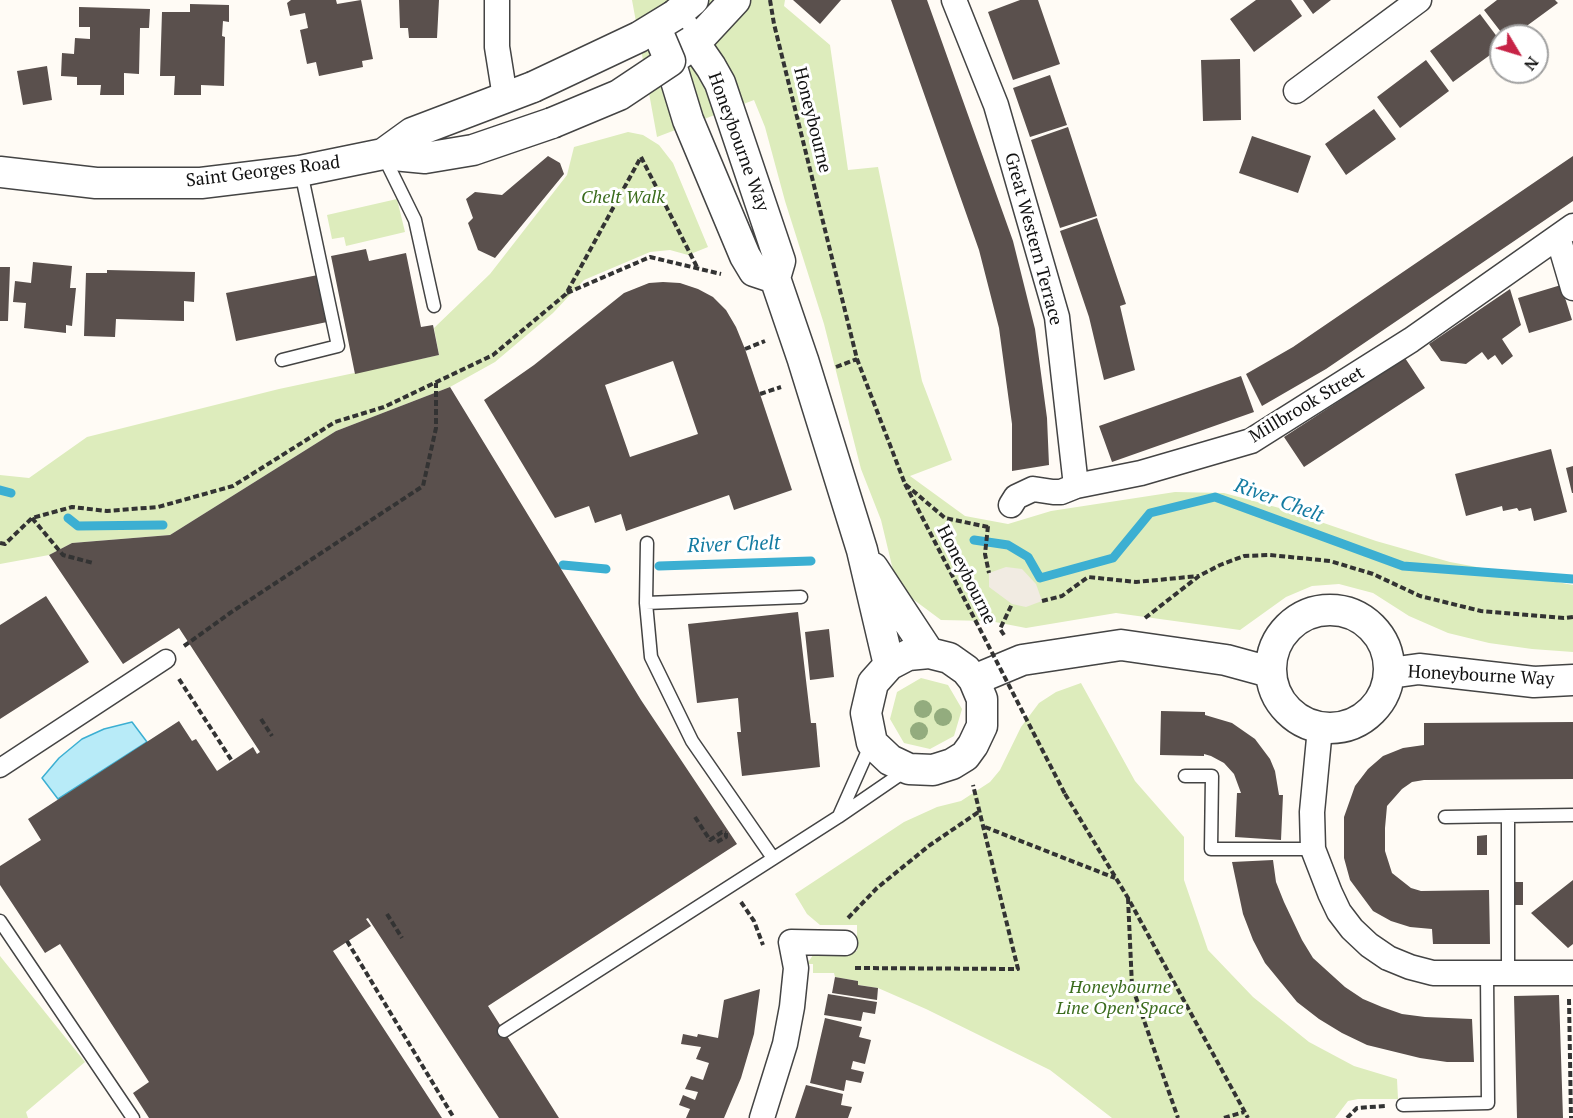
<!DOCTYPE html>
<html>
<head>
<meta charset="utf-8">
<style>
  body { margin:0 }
  #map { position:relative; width:1573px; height:1118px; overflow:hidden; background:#fffbf5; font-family:"PT Serif",serif }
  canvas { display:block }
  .north { position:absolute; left:1489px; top:24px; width:60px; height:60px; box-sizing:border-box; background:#fff; border:2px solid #a0a0a0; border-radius:50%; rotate:128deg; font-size:16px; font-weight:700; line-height:24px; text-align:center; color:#111 }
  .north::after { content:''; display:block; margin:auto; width:21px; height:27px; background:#c72346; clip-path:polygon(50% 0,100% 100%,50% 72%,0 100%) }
</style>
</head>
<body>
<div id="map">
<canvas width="1573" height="1118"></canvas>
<div class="north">N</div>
</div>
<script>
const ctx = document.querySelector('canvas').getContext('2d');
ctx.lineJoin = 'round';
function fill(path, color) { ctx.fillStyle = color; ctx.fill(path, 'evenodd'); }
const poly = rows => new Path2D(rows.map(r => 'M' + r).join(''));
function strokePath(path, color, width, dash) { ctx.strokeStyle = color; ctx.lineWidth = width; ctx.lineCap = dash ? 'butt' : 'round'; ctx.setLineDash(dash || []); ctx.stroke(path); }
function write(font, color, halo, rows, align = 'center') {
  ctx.font = font + ' "PT Serif",serif'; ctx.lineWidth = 6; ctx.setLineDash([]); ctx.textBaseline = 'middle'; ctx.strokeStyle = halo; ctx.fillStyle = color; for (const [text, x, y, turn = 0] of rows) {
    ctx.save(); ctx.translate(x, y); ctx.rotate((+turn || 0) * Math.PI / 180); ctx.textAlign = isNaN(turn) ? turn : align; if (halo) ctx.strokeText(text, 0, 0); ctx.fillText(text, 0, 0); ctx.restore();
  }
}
fill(poly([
  [632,0,785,0,784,6,830,45,848,170,878,167,922,381,952,460,910,476,965,516,1008,524,1051,511,1175,492,1224,493,1283,509,1376,541,1450,562,1573,585,1573,652,1532,649,1489,643,1448,633,1409,616,1373,593,1339,584,1312,586,1286,597,1240,630,1116,613,1026,628,990,621,941,620,906,594,893,570,881,520,861,469,824,324,785,201,765,127,754,100,657,137],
  [628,132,643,135,659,145,673,163,708,247,688,255,670,250,650,252,584,280,553,313,495,362,450,387,336,431,170,535,72,543,49,555,0,564,0,475,29,478,87,437,279,389,439,355,434,328,490,274,567,175,574,147],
  [397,199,405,232,346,246,344,237,332,239,327,215],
  [921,678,948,685,962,709,954,736,930,749,904,743,890,719,897,692],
  [1081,683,1135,781,1184,837,1184,880,1208,950,1253,997,1309,1042,1354,1066,1397,1079,1398,1099,1358,1099,1348,1101,1335,1118,1112,1118,1050,1070,926,1009,878,988,858,985,858,981,835,977,834,973,813,973,813,964,807,964,813,955,857,951,857,925,820,925,807,914,795,894,904,822,937,807,961,801,990,782,1000,770,1021,727,1039,703,1056,692],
  [0,956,85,1062,26,1112,28,1118,0,1118]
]), '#ddecbc');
fill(poly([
  [1006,567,1022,569,1036,584,1042,601,1026,607,1012,604,989,587,989,573]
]), '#f1ebe2');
const water = poly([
  [132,722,147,742,58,799,42,778,59,758,82,739,104,729,132,722]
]);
fill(water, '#b8ebf8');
strokePath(water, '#3cafd2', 1.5);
strokePath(poly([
  [0,490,11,493],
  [68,518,78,526,163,525],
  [974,540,1008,545,1028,557,1040,578,1113,558,1150,513,1215,497,1403,566,1573,579],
  [563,565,606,569],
  [659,566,811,561]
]), '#3cafd2', 9);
fill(poly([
  [291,0,336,0,337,4,361,0,373,59,362,61,363,67,319,76,316,62,307,64,300,30,308,28,305,13,290,16,287,3],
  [399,0,439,0,437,38,409,38,408,28,400,28],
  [793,0,841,0,820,24],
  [891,0,927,0,1013,241,1035,329,1047,418,1049,465,1012,471,1012,424,999,328,979,250],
  [1020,0,1038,0,1060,64,1013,80,988,12],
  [1256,0,1291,0,1302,16,1254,52,1230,19],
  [1303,0,1331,0,1313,14],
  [1497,0,1555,0,1558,3,1513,36,1504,36,1484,10],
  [190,4,229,5,229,22,223,21,222,36,225,37,224,86,201,85,201,95,174,95,175,76,160,76,162,12,190,12],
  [79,7,150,9,149,28,140,28,139,74,124,73,124,95,100,95,101,85,77,85,77,77,61,76,62,53,74,54,75,38,90,39,90,27,79,27],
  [1480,14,1501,42,1501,47,1453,82,1430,51],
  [1240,59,1241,120,1203,121,1201,60],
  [1426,60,1449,91,1400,128,1377,97],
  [47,66,52,100,23,105,17,71],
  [1050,75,1067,125,1030,137,1013,88],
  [1374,109,1396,139,1346,175,1325,144],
  [1068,127,1097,216,1060,228,1031,140],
  [1252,136,1311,156,1298,193,1239,173],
  [548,156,560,163,564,174,495,258,478,250,468,223,473,218,466,199,475,192,502,195],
  [1573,156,1573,201,1326,369,1262,406,1246,374,1293,347],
  [1097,218,1126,304,1120,306,1135,370,1104,380,1089,317,1060,231],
  [366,249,369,261,406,253,421,327,433,325,439,355,355,374,331,256],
  [33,262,72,266,70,288,76,288,72,326,66,325,66,333,24,328,26,303,13,302,15,281,31,283],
  [0,267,10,267,8,321,0,321],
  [107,270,195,272,194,302,184,301,184,321,116,319,115,337,84,336,86,273,107,273],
  [318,275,327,322,236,341,226,293],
  [663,282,680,283,698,289,713,297,726,310,736,327,745,349,792,490,734,510,729,495,626,531,621,514,595,523,589,506,555,518,484,400,534,365,624,293,649,283],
  [673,361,698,434,630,457,605,385],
  [1561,285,1572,320,1529,333,1518,298],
  [1510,289,1521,325,1502,339,1513,356,1502,365,1495,355,1488,360,1482,352,1466,364,1441,361,1429,344],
  [1405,358,1425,388,1304,467,1284,437],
  [1241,376,1254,412,1112,462,1099,426],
  [450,387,641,700,737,844,488,1006,559,1118,499,1118,368,918,366,919,371,926,333,951,442,1118,149,1118,133,1093,149,1082,60,944,45,953,0,885,0,866,41,840,28,819,179,721,192,741,196,739,217,771,253,747,257,754,260,752,179,628,123,664,49,555,72,543,170,535,336,431],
  [1551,449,1567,512,1534,521,1531,508,1519,511,1517,508,1503,511,1502,506,1466,516,1455,474],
  [1573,466,1573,493,1572,493,1566,468],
  [46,596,89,662,0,719,0,625],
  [798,612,811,723,816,723,820,767,742,776,737,732,741,732,738,698,697,703,688,624],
  [829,629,834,677,810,680,805,632],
  [1161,711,1205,712,1205,715,1232,723,1255,739,1270,759,1275,771,1279,795,1283,795,1281,840,1235,837,1237,793,1241,793,1234,774,1224,763,1211,756,1204,754,1204,756,1160,755],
  [1573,722,1573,779,1424,780,1412,782,1402,789,1387,806,1385,828,1385,851,1392,873,1411,888,1421,891,1489,890,1490,944,1433,944,1432,929,1410,927,1391,921,1373,911,1350,880,1344,858,1344,817,1355,786,1368,769,1383,756,1403,748,1424,745,1424,723],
  [1487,835,1487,855,1477,855,1477,836],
  [1273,860,1276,882,1284,902,1302,940,1313,958,1345,987,1363,999,1382,1007,1402,1014,1425,1017,1472,1019,1474,1062,1447,1062,1420,1058,1367,1045,1342,1033,1319,1019,1297,1002,1265,963,1253,940,1243,914,1232,862],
  [1573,880,1573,944,1568,948,1531,913],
  [1513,882,1523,882,1523,905,1513,905],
  [835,977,858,981,858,985,878,988,877,1000,832,993],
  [760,989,754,1034,741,1078,724,1118,686,1118,690,1109,679,1105,683,1095,695,1100,698,1092,685,1089,691,1076,703,1080,709,1063,696,1059,701,1047,681,1044,683,1034,697,1037,698,1034,718,1038,724,1000],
  [828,994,877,1002,875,1014,863,1012,861,1021,824,1015],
  [1559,995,1563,1118,1517,1118,1514,996],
  [825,1018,862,1027,859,1037,871,1040,865,1064,853,1061,851,1069,864,1072,861,1083,846,1080,844,1091,810,1083],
  [806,1085,843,1094,841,1105,852,1107,848,1118,795,1118]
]), '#5a504d');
const service = poly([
  [384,157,415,220,434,306],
  [282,360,338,346,301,172],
  [647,543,646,603,651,657,692,741,773,858],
  [646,603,801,597],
  [1185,776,1212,776,1211,849,1313,849],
  [839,816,871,744],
  [1445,817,1508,816],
  [0,921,133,1118],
  [1508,973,1508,816,1573,815],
  [504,1031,838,817,908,769],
  [1403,1105,1488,1103,1487,973]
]);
const pedestrian = poly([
  [0,768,166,659]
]);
const minor = poly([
  [497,0,497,47,505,97],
  [954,0,996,105,1057,317,1076,486],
  [1296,91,1419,0],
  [1558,237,1573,288],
  [1011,505,1016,497,1033,489,1053,492,1061,492,1076,486,1141,473,1251,441,1411,340,1573,226],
  [1320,728,1312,812,1313,849,1330,893,1339,912,1352,929,1369,945,1388,958,1410,967,1433,973,1573,973],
  [762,1118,785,1044,792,1007,796,968,791,942,845,943]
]);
const tertiary = poly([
  [693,0,675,15,711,67,720,83,780,261,775,278,803,360,862,550,889,665],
  [735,0,695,43,670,61,688,120,745,256,754,271,775,278],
  [383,154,412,133,533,87],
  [0,172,96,183,201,183,300,171,383,154,425,158,473,150,552,123],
  [873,568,929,653],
  '1271 669a59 59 0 1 1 118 0a59 59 0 1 1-118 0Z',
  [929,653,949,658,966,670,974,680,982,699,982,726,973,745,965,756,952,764,933,770,909,769,890,760,872,743,866,713,873,683,889,665,908,655,929,653],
  [1390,673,1419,669,1534,682,1573,680],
  [974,680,1022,660,1121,645,1226,660,1270,672]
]);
strokePath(service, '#444', 15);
strokePath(pedestrian, '#444', 21);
strokePath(minor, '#444', 27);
strokePath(tertiary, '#444', 33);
strokePath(poly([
  [770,0,774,24,857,359,905,484,945,518,988,527],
  [641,157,697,267],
  [567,293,650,257,721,274],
  [745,349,765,341],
  [836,367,857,359],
  [760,394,781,387],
  [32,518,63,555,93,563],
  [988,526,985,554,989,573],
  [0,543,5,544,32,518,72,507,107,511,158,507,233,486,335,422,384,407,493,355,566,294,641,157],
  [1042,601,1062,596,1088,577,1136,582,1199,576],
  [1145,618,1199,576,1220,565,1244,556,1270,555,1330,561,1373,574,1420,596,1481,611,1564,618,1573,617],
  [1004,635,1000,629,1012,604],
  [184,646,230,613,423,486,436,428,436,383],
  [179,679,232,761],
  [261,719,272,736],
  [1065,794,1128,898,1248,1118],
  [695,817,710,840,722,832,726,833],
  [985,827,1115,878],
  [717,842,726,837,726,833],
  [1128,898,1132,986,1178,1118],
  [741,902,754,921,763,945],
  [387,914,402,938],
  [848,918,877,888,930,845,980,811],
  [347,941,454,1118],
  [855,968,1018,969,973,785],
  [1569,999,1571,1118],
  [1224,1118,1244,1112],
  [1347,1118,1357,1108,1385,1106]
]), '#333', 4, [6, 3]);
strokePath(service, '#fff', 12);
strokePath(pedestrian, '#fff', 18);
strokePath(minor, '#fff', 24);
strokePath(tertiary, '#fff', 30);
const tertiaryBridge = poly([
  [533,87,639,37,675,15],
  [552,123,619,95,670,61,656,28]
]);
strokePath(tertiaryBridge, '#444', 33, []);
strokePath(poly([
  [905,484,1065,794]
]), '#333', 4, [6, 3]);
strokePath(tertiaryBridge, '#fff', 30);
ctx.fillStyle = '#93ac7e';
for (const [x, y] of [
  [923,709],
  [943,717],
  [919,731]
]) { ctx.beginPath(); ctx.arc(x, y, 9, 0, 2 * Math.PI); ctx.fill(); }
write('18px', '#111', '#fff', [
  ["Honeybourne",812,120,76],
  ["Honeybourne Way",738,142,70],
  ["Saint Georges Road",263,172,-7],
  ["Great Western Terrace",1033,239,75],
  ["Millbrook Street",1307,405,-31],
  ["Honeybourne",966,575,63],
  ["Honeybourne Way",1481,676,3]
]);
write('italic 18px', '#3b6c1d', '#fff', [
  ["Chelt Walk",623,198],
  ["Honeybourne",1120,988],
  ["Line Open Space",1120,1009]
]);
write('italic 20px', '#147ba1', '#fff', [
  ["River Chelt",1279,501,20],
  ["River Chelt",734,545,-2]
]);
</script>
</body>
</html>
